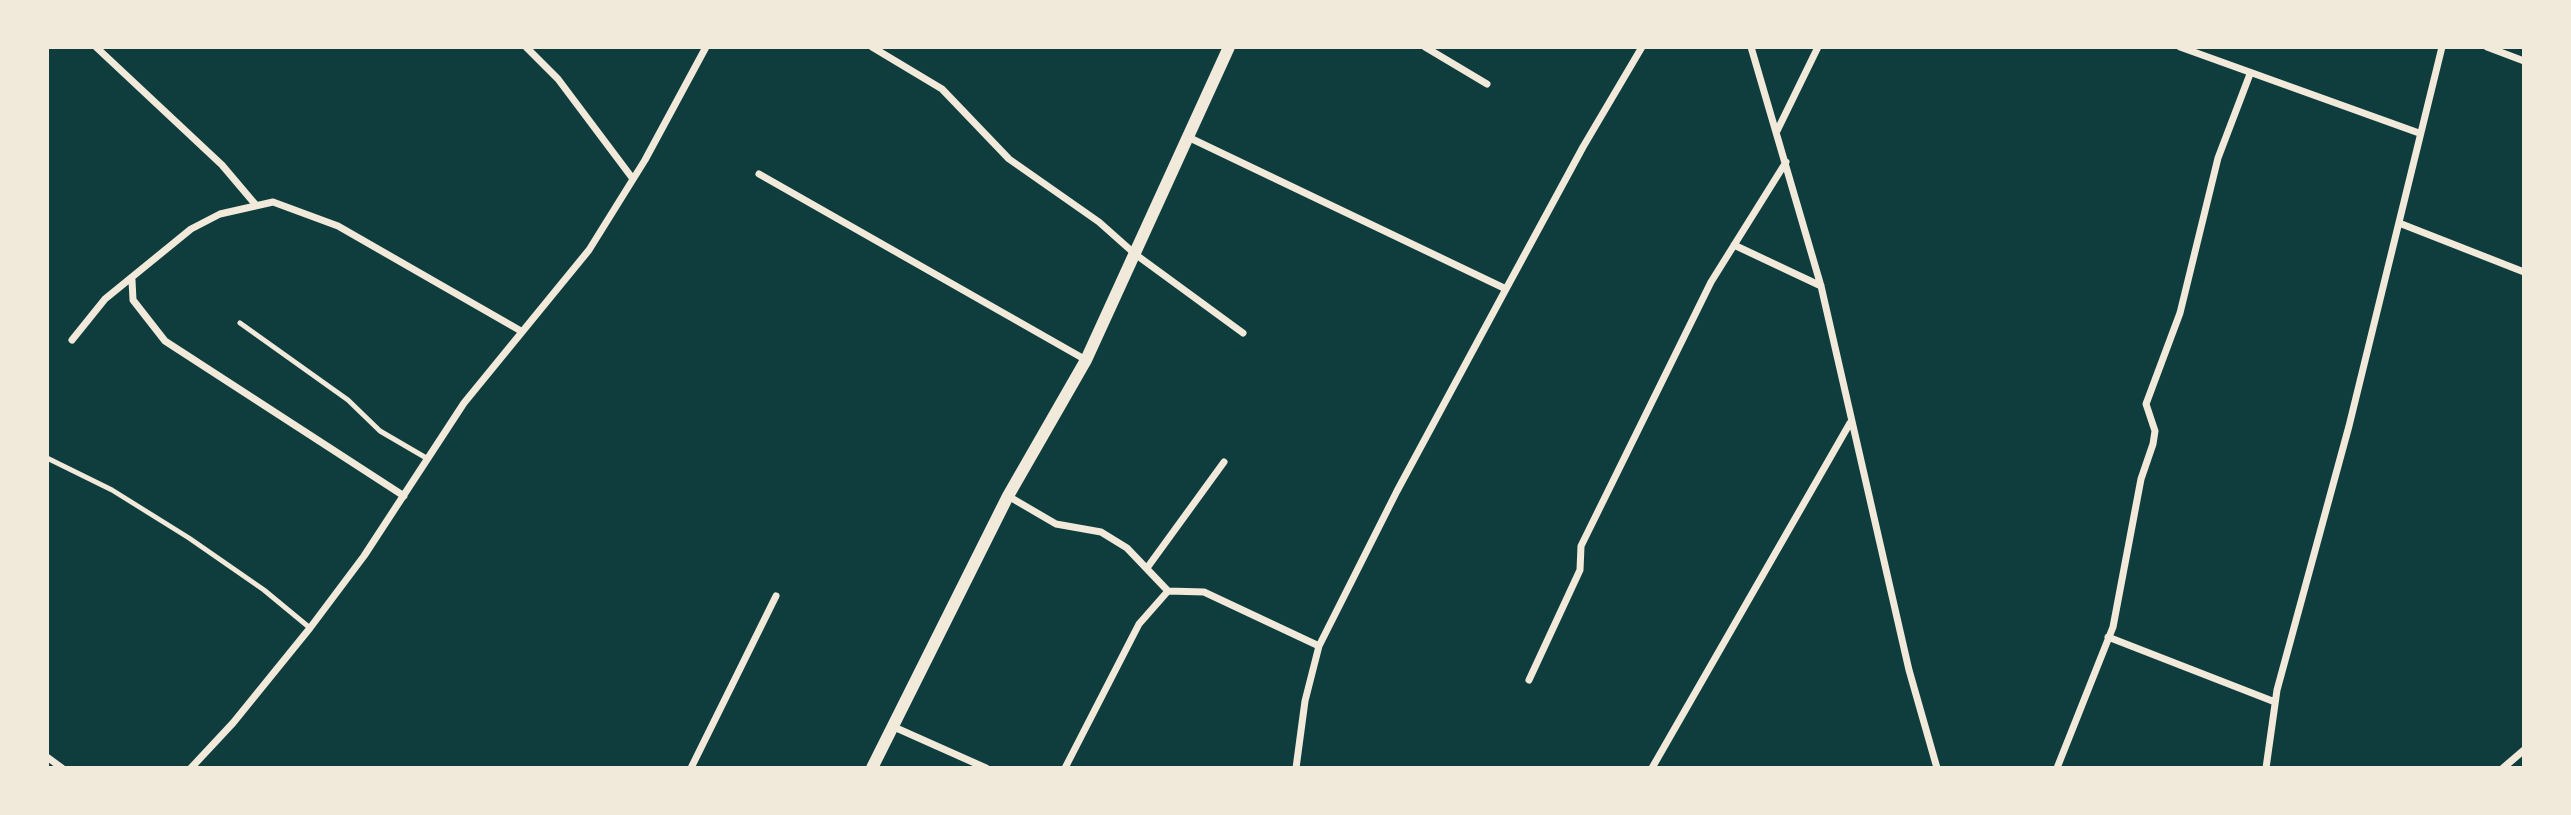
<!DOCTYPE html>
<html>
<head>
<meta charset="utf-8">
<style>
  body { margin:0 }
  #map { position:relative; width:2571px; height:815px; overflow:hidden; background:#0f3d3e; font-family:Lato,sans-serif }
  canvas { display:block }
  .frame { position:absolute; inset:0; border:49px solid #f1e9da; pointer-events:none }
</style>
</head>
<body>
<div id="map">
<canvas width="2571" height="815"></canvas>
<div class="frame"></div>
</div>
<script>
const ctx = document.querySelector('canvas').getContext('2d');
ctx.lineJoin = 'round';
const poly = rows => new Path2D(rows.map(r => 'M' + r).join(''));
function strokePath(path, color, width, dash) { ctx.strokeStyle = color; ctx.lineWidth = width; ctx.lineCap = dash ? 'butt' : 'round'; ctx.setLineDash(dash || []); ctx.stroke(path); }
strokePath(poly([
  [240,323,348,400,380,431,428,459],
  [47,458,112,490,189,538,264,590,310,628]
]), '#f1e9da', 5);
strokePath(poly([
  [96,47,222,165,255,204],
  [526,47,558,79,633,179],
  [872,47,942,89,1009,159,1099,222,1135,254,1243,333],
  [1425,47,1487,84],
  [1751,47,1821,286,1909,670,1937,768],
  [2180,47,2419,133],
  [2487,47,2524,61],
  [1777,131,1818,47],
  [1190,138,1506,289],
  [759,174,1086,360],
  [2399,223,2524,272],
  [1734,245,1821,286],
  [132,280,133,300,165,341,404,496],
  [72,340,105,299,191,229,220,214,273,202,338,226,521,331],
  [1008,496,1056,524,1101,532,1127,548,1168,591],
  [1147,568,1224,462],
  [2108,637,2275,702],
  [1529,680,1580,570,1581,546,1711,282,1786,162],
  [894,727,986,768],
  [47,757,62,768],
  [191,768,233,723,310,628,364,556,464,403,589,250,645,160,706,47],
  [691,768,776,596],
  [1065,768,1139,624,1168,591,1204,592,1319,646],
  [1296,768,1305,701,1319,646,1397,491,1506,289,1583,147,1642,47],
  [1652,768,1850,423],
  [2057,768,2113,627,2141,479,2153,444,2155,431,2146,404,2180,313,2218,158,2250,74],
  [2266,768,2277,690,2349,426,2442,47],
  [2503,768,2524,750]
]), '#f1e9da', 7);
strokePath(poly([
  [872,768,1008,496,1086,360,1229,47]
]), '#f1e9da', 12);
</script>
</body>
</html>
